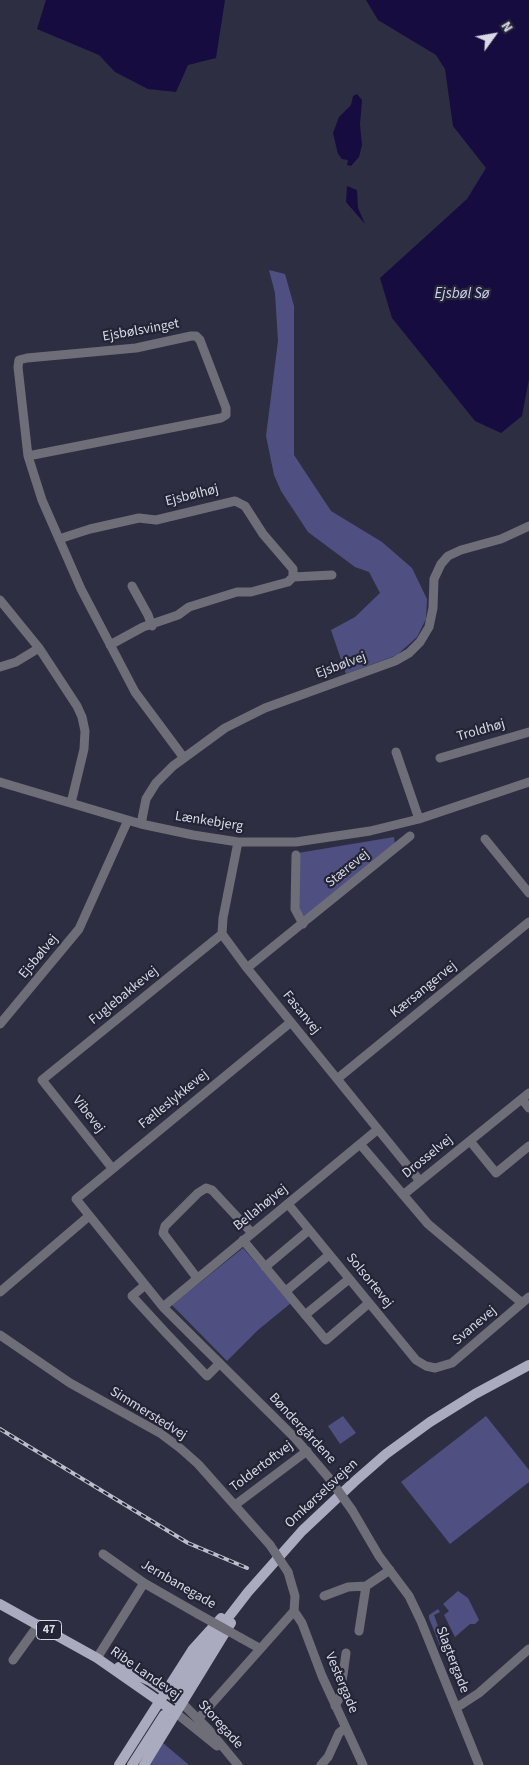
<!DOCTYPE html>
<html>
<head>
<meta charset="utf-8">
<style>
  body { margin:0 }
  #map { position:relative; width:529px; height:1765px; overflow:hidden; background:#2e2e42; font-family:"Source Sans 3",sans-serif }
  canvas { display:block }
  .north { position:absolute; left:469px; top:10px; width:50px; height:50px; -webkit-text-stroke:4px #242437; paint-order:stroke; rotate:58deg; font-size:14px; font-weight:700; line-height:20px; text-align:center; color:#d8d9e5 }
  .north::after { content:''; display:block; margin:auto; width:18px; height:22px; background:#d8d9e5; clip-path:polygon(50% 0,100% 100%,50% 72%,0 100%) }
</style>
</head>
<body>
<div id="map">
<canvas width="529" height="1765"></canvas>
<div class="north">N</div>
</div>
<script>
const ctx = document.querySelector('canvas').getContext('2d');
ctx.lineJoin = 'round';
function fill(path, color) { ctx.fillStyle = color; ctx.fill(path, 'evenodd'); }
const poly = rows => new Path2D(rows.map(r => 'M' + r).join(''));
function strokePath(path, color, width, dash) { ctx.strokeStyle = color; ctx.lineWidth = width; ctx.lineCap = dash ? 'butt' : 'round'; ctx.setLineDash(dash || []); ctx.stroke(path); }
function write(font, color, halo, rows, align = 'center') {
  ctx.font = font + ' "Source Sans 3",sans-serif'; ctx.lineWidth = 4.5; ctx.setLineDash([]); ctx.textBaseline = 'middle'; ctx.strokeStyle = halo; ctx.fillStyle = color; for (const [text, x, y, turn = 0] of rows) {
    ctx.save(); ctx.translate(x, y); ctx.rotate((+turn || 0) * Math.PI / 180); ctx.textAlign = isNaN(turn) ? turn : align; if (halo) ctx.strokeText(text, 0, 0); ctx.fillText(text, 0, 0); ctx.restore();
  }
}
fill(poly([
  [269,270,285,274,294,306,294,455,331,511,382,542,412,568,427,599,426,619,417,637,397,655,346,674,331,630,355,617,380,593,369,572,355,567,308,532,281,491,274,475,266,436,278,341,275,293],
  [394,837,395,845,306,917,303,915,298,908,298,853],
  [243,1248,291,1303,258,1330,227,1361,172,1305],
  [343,1416,356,1433,340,1444,328,1426],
  [486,1416,529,1470,529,1482,450,1544,401,1482],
  [458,1591,468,1598,479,1620,475,1624,470,1624,455,1637,444,1615,449,1611,443,1604],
  [438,1609,440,1612,434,1615,444,1643,440,1646,429,1618,429,1615],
  [163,1743,189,1765,149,1765]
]), '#504f81');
fill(poly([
  [46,0,225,0,216,58,188,65,176,92,148,89,115,72,99,55,37,29],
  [366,0,529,0,529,379,522,416,501,433,475,421,392,318,380,278,467,199,486,168,453,126,445,69,436,55,378,20],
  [357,94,362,100,360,125,362,145,359,157,351,166,347,165,348,160,342,159,338,154,333,133,339,117,351,105,353,96],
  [347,186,357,190,358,208,365,224,346,202]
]), '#160c40');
strokePath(poly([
  [28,456,221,418,226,415,226,408,200,340,196,336,191,336,136,348,27,358,19,360,18,367,28,456,42,500,81,589,135,692,184,758],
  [59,539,90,529,139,518,156,520,235,501,245,506,263,534,293,569,293,577,288,582,251,592,237,592,189,607,178,615,143,627,110,645],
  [293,577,332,575],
  [132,586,148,615,152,626],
  [0,600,39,648,77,706,82,717,85,731,84,749,71,803],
  [0,667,16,662,39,648],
  [396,752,419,819],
  [440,758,529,732],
  [0,782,141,824,193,835,238,842,296,842,370,831,419,819,529,782],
  [141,824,146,799,156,783,173,766,225,728,265,708,395,661,409,653,420,642,429,627,433,608,434,579,441,564,448,556,461,550,501,539,529,526],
  [485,839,529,893],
  [238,842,223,918,222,934,247,968,420,1181],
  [296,855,295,909,303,924],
  [247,968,410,836],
  [291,1022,76,1199,163,1307,295,1438,329,1478],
  [0,1024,79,929,128,820],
  [337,1079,529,922],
  [522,1099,529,1108],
  [470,1141,496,1173,529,1146],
  [360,1144,428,1224,522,1303],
  [112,1168,42,1080,222,934],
  [403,1195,529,1093],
  [288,1204,416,1360,426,1366,435,1368,452,1363,529,1297],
  [243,1240,326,1340,369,1303],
  [265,1267,309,1230],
  [197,1278,163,1233,165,1226,198,1193,206,1188,212,1190,252,1233],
  [144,1286,132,1296,166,1333,207,1376,219,1364],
  [286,1291,329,1255],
  [0,1292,89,1216],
  [163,1307,377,1130],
  [305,1315,349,1279],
  [0,1335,70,1383,160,1433,180,1448,198,1464,270,1545],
  [235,1505,307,1451],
  [352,1510,379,1556,409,1596,421,1621,479,1765],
  [103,1554,144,1583,198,1614],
  [324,1596,348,1587,366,1586,390,1570],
  [294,1611,302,1623,322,1676,363,1765],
  [359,1631,366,1586],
  [241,1638,259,1648],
  [97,1658,144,1583],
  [13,1660,39,1624],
  [182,1703,209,1730,238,1765],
  [335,1706,340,1697,346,1653],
  [456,1708,479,1693,529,1649],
  [176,1713,217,1746],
  [198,1719,294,1611,295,1596,288,1572],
  [321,1765,328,1757,339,1733,345,1728]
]), '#6e6e79', 9);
strokePath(poly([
  [0,1604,97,1658,176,1713],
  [119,1667,150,1681,182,1703],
  [178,1691,204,1649,248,1592,302,1531,354,1482,386,1454,430,1422,475,1394,529,1365],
  [119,1765,193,1649,221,1618],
  [132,1765,164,1715],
  [144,1765,231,1623]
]), '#ababc0', 10);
const rail = poly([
  [0,1429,188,1543,247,1568]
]);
strokePath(rail, '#bcbdca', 4);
strokePath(rail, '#242437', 2, [5.5]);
strokePath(poly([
  [329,1478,352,1510],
  [270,1545,288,1572],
  [198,1614,241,1638]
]), '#6e6e79', 9);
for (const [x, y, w] of [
  [49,1630,25]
]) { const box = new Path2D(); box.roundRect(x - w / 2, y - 9.5, w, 19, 4); ctx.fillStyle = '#242437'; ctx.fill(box); strokePath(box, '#d8d9e5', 1); }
write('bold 12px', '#d8d9e5', null, [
  ["47",49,1630]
]);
write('14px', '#d8d9e5', '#242437', [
  ["Ejsbølsvinget",141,331,-10],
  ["Ejsbølhøj",192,496,-14],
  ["Ejsbølvej",341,666,-20],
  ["Troldhøj",481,731,-16],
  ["Lænkebjerg",209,822,9],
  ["Stærevej",348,869,-39],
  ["Ejsbølvej",39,957,-50],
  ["Kærsangervej",424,990,-39],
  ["Fuglebakkevej",124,996,-39],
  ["Fasanvej",301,1013,51],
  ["Fælleslykkevej",174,1100,-39],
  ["Vibevej",88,1115,52],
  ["Drosselvej",428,1157,-39],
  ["Bellahøjvej",261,1208,-39],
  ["Solsortevej",369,1281,51],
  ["Svanevej",475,1326,-40],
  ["Simmerstedvej",148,1414,32],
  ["Bøndergårdene",302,1429,47],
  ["Toldertoftvej",262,1467,-37],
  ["Omkørselsvejen",322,1494,-43],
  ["Jernbanegade",178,1585,30],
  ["Slagtergade",452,1660,69],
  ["Ribe Landevej",145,1674,35],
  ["Vestergade",341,1683,67],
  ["Storegade",220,1725,48]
]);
write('italic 15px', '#cdcef1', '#242437', [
  ["Ejsbøl Sø",462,295]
]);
</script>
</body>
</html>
